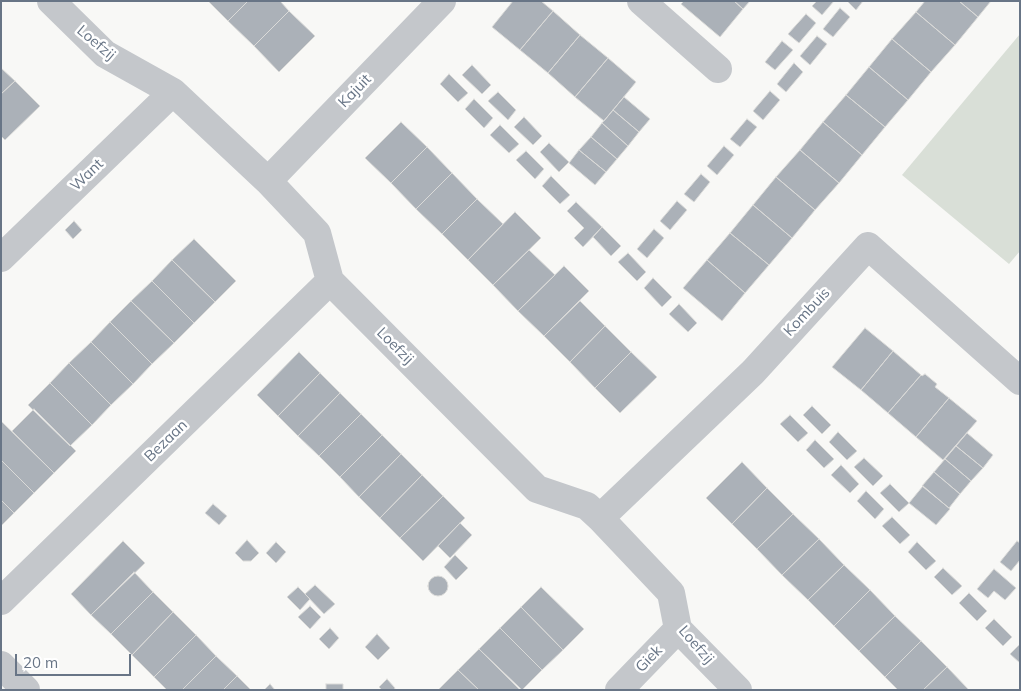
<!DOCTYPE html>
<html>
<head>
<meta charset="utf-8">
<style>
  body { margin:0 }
  #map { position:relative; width:1021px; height:691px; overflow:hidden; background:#f8f8f6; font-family:Mulish,sans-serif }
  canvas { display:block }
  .frame { position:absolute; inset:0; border:2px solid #687586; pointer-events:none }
  .scale { position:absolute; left:15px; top:654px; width:116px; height:22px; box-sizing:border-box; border:2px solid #687586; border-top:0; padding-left:6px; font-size:15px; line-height:18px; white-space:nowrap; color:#687586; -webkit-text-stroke:4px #fff; paint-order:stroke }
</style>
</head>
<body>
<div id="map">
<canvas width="1021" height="691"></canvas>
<div class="frame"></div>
<div class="scale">20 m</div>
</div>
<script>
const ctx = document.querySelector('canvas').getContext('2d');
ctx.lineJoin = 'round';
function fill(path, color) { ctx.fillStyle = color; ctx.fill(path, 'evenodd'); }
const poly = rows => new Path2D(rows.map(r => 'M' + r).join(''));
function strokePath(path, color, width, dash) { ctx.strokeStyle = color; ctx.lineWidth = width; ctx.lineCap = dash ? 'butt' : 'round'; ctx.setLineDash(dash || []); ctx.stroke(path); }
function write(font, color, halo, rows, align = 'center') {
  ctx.font = font + ' Mulish,sans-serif'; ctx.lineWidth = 5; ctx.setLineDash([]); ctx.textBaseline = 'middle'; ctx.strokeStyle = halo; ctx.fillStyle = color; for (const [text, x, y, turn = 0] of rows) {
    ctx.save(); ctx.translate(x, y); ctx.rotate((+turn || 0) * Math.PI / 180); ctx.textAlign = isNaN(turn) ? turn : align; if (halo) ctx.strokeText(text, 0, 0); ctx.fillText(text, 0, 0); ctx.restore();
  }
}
fill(poly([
  [1020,34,1020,251,1009,264,902,175]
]), '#d9dfd7');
const building = poly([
  [208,1,248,1,228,21,208,1],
  [248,1,280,1,289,11,254,46,228,21,248,1],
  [513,1,541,1,553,11,520,50,492,27,513,1],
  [684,1,734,1,743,9,720,37,681,4,684,1],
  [734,1,750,1,743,9,734,1],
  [817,1,834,1,822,15,812,6,817,1],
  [847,1,863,1,856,10,847,1],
  [925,1,959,1,978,17,955,45,916,12,925,1],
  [959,1,991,1,978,17,959,1],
  [840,8,850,17,833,37,823,29,840,8],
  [289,11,315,36,279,72,254,46,289,11],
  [553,11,580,35,548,73,520,50,553,11],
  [916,12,955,45,931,72,892,39,916,12],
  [806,14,816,23,799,43,788,34,806,14],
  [580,35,608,58,575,97,548,73,580,35],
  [817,36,827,44,810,65,800,56,817,36],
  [892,39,931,72,908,100,869,67,892,39],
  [782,41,793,50,775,70,765,62,782,41],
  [608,58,636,82,604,121,575,97,608,58],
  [794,63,803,72,786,92,777,84,794,63],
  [472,65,491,85,482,94,462,75,472,65],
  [869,67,908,100,885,127,846,95,869,67],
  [1,68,15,81,1,94,1,68],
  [449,74,468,93,458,102,440,84,449,74],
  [15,81,40,106,5,140,1,136,1,94,15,81],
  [770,91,780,100,763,120,753,111,770,91],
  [498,92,516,110,508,120,488,101,498,92],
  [846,95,885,127,862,155,823,122,846,95],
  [624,97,650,119,639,132,613,110,624,97],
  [474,99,493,118,484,128,465,109,474,99],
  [613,110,639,132,628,146,602,123,613,110],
  [524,117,542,136,533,145,514,127,524,117],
  [747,119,757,127,740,147,730,139,747,119],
  [401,122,427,147,391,183,365,158,401,122],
  [823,122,862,155,839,183,800,150,823,122],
  [602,123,628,146,617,159,591,137,602,123],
  [500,125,519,144,509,153,490,135,500,125],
  [591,137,617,159,606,172,579,150,591,137],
  [549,143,569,162,559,172,540,152,549,143],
  [724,146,734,155,717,175,707,166,724,146],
  [427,147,452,173,416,209,391,183,427,147],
  [579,150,606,172,595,185,569,163,579,150],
  [800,150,839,183,815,210,776,177,800,150],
  [526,151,544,169,535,179,516,160,526,151],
  [452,173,477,199,442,234,416,209,452,173],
  [701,174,710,182,694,202,684,194,701,174],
  [551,176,570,195,560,204,542,186,551,176],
  [776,177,815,210,792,238,753,205,776,177],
  [477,199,503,224,468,260,442,234,477,199],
  [677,201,687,210,670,230,660,221,677,201],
  [576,202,602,227,583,247,574,238,584,228,567,211,576,202],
  [753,205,792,238,769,265,730,233,753,205],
  [515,212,541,238,493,285,468,260,515,212],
  [74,221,82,230,73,239,65,230,74,221],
  [602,227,621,246,611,256,593,237,602,227],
  [654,229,664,238,647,258,637,249,654,229],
  [730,233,769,265,745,293,707,260,730,233],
  [194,239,236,281,215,302,172,260,194,239],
  [529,250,555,275,518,311,493,285,529,250],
  [628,253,646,272,637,281,618,262,628,253],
  [172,260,215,302,194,323,152,281,172,260],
  [707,260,745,293,722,321,683,288,707,260],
  [564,266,589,291,544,336,518,311,564,266],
  [653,278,672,297,662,307,644,288,653,278],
  [152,281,194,323,174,343,131,301,152,281],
  [131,301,174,343,152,364,110,322,131,301],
  [580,301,605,326,570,362,544,336,580,301],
  [679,304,697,323,688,332,669,314,679,304],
  [110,322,152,364,133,384,91,342,110,322],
  [605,326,631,352,595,388,570,362,605,326],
  [865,328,893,351,861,390,832,367,865,328],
  [91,342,133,384,111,405,69,363,91,342],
  [893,351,921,375,888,413,861,390,893,351],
  [299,352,320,373,278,416,257,395,299,352],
  [631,352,657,377,620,413,595,388,631,352],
  [69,363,111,405,92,425,50,383,69,363],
  [320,373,340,393,298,436,278,416,320,373],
  [925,374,937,384,935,387,949,398,916,437,888,413,921,375,922,376,925,374],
  [50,383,92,425,70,446,28,405,50,383],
  [340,393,361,414,319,456,298,436,340,393],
  [949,398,977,421,943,460,916,437,949,398],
  [812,406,831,425,822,434,803,415,812,406],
  [34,409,76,451,54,473,12,431,34,409],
  [361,414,382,435,340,477,319,456,361,414],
  [790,415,808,433,798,442,780,424,790,415],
  [1,421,54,473,34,493,1,460,1,421],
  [838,432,857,451,847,460,829,442,838,432],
  [967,433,993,455,983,468,956,446,967,433],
  [382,435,401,454,359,497,340,477,382,435],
  [815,440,834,459,824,468,806,450,815,440],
  [956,446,983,468,971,481,945,459,956,446],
  [401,454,422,475,380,518,359,497,401,454],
  [864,458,883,476,873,486,854,467,864,458],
  [945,459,971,481,960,494,934,472,945,459],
  [1,460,34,493,14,513,1,500,1,460],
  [742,462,767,488,732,524,706,498,742,462],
  [841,465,859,484,850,493,831,475,841,465],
  [934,472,960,494,949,508,922,486,934,472],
  [422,475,443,496,400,538,380,518,422,475],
  [890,484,909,503,899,512,880,493,890,484],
  [923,486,950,509,936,525,909,503,923,486],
  [767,488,793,514,757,549,732,524,767,488],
  [866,491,884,509,875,519,857,501,866,491],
  [443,496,465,518,423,561,400,538,443,496],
  [1,500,14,513,1,526,1,500],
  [213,504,227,516,219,525,205,513,213,504],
  [793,514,819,539,782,575,757,549,793,514],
  [892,517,910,535,900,544,882,526,892,517],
  [460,523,472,535,450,558,438,546,460,523],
  [819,539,844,565,808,600,782,575,819,539],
  [247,540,259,553,251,561,243,561,235,553,247,540],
  [123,541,145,563,91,615,71,594,123,541],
  [1017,541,1020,543,1020,560,1011,571,1000,562,1017,541],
  [276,542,286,552,276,563,266,553,276,542],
  [917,542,936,561,926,570,908,552,917,542],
  [455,555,468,568,456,580,444,567,455,555],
  [844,565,870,590,834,626,808,600,844,565],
  [943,568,962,586,952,595,934,577,943,568],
  [994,569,1016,588,1005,600,994,591,988,598,977,589,994,569],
  [134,572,153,592,111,634,91,615,134,572],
  '428 586a10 10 0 1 1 20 0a10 10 0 1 1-20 0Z',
  [315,585,335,604,324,614,305,594,315,585],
  [298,587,310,599,300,610,287,597,298,587],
  [541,587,584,629,563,650,521,607,541,587],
  [870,590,895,616,859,651,834,626,870,590],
  [153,592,173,612,132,655,111,634,153,592],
  [969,593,987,611,977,621,959,603,969,593],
  [310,606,321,617,310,629,298,617,310,606],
  [521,607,563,650,542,670,500,628,521,607],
  [173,612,196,635,154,677,132,655,173,612],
  [895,616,921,641,885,677,859,651,895,616],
  [994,619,1012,637,1003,646,985,628,994,619],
  [330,628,339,638,329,649,319,639,330,628],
  [500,628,542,670,522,690,479,649,500,628],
  [377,634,390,648,378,660,365,647,377,634],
  [196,635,216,656,182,690,167,690,154,677,196,635],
  [921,641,947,667,923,690,898,690,885,677,921,641],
  [1020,644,1020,663,1010,654,1020,644],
  [479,649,520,690,479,690,458,670,479,649],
  [216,656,237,676,223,690,182,690,216,656],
  [947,667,969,690,923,690,947,667],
  [458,670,479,690,438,690,458,670],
  [237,676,251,690,223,690,237,676],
  [387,679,395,688,394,690,382,690,379,687,387,679],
  [270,684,275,690,264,690,270,684],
  [326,684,343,684,343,690,326,690,326,684]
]);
fill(building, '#abb1b8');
strokePath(building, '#dadad8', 1);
strokePath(poly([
  [51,1,105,54,173,92,268,181,317,233,330,281,537,489,587,506,600,518,671,593,678,629,738,690],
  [641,1,718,69],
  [268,181,442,1],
  [1,258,173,92],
  [600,518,753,372,868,246,1020,381],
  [1,601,330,281],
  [1,665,26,690],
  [619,690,678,629]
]), '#c4c7cb', 28);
write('15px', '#687586', '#fff', [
  ["Loefzij",96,43,40],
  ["Kajuit",355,91,-46],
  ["Want",87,175,-44],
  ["Kombuis",807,312,-47],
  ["Loefzij",395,346,45],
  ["Bezaan",166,441,-44],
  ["Loefzij",696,645,49],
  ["Giek",649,659,-46]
]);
</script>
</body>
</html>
